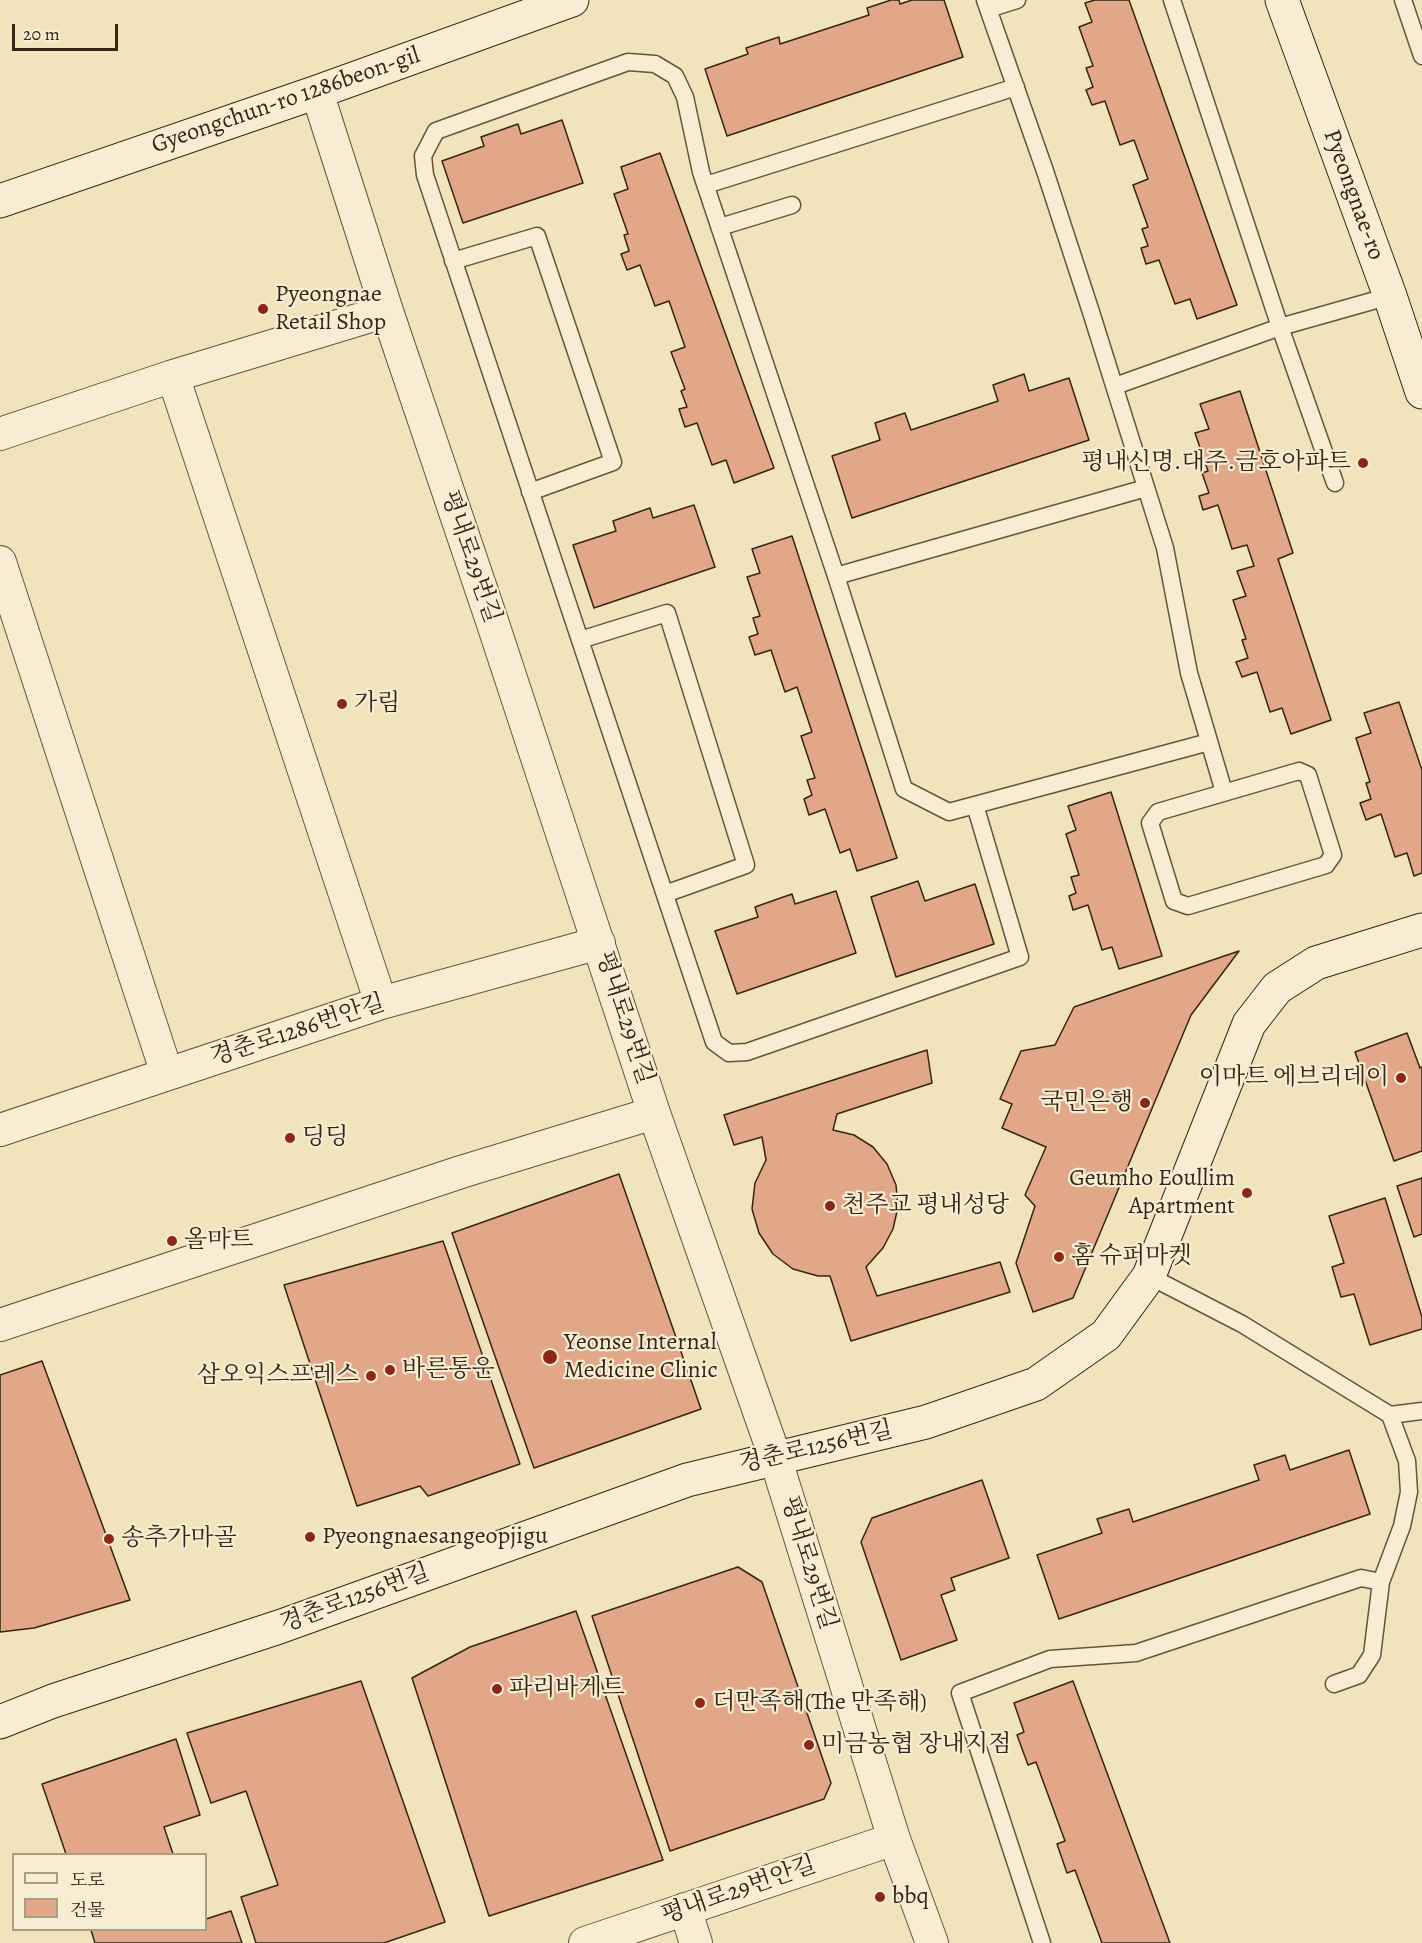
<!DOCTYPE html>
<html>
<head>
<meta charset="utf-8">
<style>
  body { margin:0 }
  #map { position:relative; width:1422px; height:1943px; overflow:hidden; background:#f1e4bc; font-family:Alegreya,"Noto Serif KR",serif }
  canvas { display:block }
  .legend { position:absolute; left:12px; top:1853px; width:195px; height:78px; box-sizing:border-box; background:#f6edd3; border:2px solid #aa9d86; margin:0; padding:8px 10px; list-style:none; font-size:18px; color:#372413 }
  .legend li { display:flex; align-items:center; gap:12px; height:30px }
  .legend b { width:30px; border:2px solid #aa9d86 }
  .scale { position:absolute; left:12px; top:24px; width:106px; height:27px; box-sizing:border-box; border:3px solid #372413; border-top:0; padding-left:8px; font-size:18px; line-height:21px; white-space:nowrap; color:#372413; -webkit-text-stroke:4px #f6edd3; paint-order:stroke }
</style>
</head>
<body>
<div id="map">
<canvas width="1422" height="1943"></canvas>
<ul class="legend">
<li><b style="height:8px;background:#f6edd3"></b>도로</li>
<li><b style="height:16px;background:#e2a689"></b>건물</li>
</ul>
<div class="scale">20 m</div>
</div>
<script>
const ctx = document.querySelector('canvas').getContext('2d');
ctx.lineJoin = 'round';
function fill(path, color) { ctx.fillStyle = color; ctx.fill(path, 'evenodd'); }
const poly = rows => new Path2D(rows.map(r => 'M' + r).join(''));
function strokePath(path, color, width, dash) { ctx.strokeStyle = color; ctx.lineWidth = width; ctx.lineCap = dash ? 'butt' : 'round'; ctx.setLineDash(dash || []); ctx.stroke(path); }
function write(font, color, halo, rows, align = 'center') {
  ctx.font = font + ' Alegreya,"Noto Serif KR",serif'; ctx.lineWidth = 4.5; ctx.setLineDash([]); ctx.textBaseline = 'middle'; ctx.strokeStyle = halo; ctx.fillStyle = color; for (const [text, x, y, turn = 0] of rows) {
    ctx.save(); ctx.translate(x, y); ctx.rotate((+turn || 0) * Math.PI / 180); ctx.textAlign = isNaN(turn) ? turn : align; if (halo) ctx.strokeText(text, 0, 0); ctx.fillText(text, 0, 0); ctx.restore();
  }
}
const building = poly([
  [891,0,899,0,900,4,912,0,944,0,963,57,727,136,705,69,748,54,746,48,779,37,780,44,869,15,867,8,891,0],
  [1095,0,1129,0,1237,305,1197,319,1190,299,1175,304,1159,260,1146,264,1141,248,1148,246,1142,229,1148,227,1133,185,1148,179,1134,140,1120,145,1105,101,1092,105,1086,90,1093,87,1086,68,1093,66,1079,27,1092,22,1085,3,1095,0],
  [562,120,583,183,463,223,442,161,484,146,481,137,518,124,521,134,562,120],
  [660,153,774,468,734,483,726,460,712,465,697,423,685,427,679,409,687,407,681,391,685,389,671,352,685,347,669,301,655,306,640,265,627,270,621,254,629,251,624,235,628,234,614,194,628,189,621,167,660,153],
  [1024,374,1029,391,1069,378,1089,440,852,518,832,456,880,440,875,423,905,413,911,430,998,401,993,385,1024,374],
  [1240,391,1293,553,1278,559,1331,720,1291,734,1282,708,1270,712,1257,672,1242,677,1236,662,1248,658,1242,640,1246,639,1233,600,1246,596,1237,571,1254,566,1247,545,1232,549,1218,505,1203,510,1199,496,1209,493,1202,473,1208,471,1195,433,1209,429,1200,404,1240,391],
  [694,505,715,567,594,608,573,545,616,531,613,521,650,508,653,518,694,505],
  [792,536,897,858,857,871,850,849,840,853,825,809,809,815,804,799,812,795,807,780,815,778,801,736,812,732,797,687,785,692,771,650,755,655,749,637,758,634,753,618,760,616,747,577,760,573,752,549,792,536],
  [1399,702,1422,770,1422,873,1414,876,1407,853,1395,857,1381,814,1366,820,1360,803,1371,799,1366,783,1370,782,1356,738,1371,733,1364,713,1399,702],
  [1111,792,1162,956,1119,969,1112,947,1102,950,1088,905,1073,910,1069,896,1076,893,1071,877,1079,875,1066,834,1076,830,1068,806,1111,792],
  [918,881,925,901,975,884,994,944,896,977,871,897,918,881],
  [836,891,856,953,737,994,715,931,758,917,755,907,792,894,795,904,836,891],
  [1239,951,1191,1015,1073,1298,1033,1312,1016,1263,1035,1206,1025,1195,1046,1147,1002,1128,1012,1104,1000,1099,1021,1051,1055,1045,1074,1007,1239,951],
  [1407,1033,1420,1068,1422,1067,1422,1151,1394,1161,1355,1052,1407,1033],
  [927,1050,932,1083,837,1114,833,1130,854,1135,873,1147,887,1164,896,1185,898,1207,893,1229,883,1248,866,1267,877,1296,1000,1262,1010,1292,851,1341,830,1276,818,1276,793,1269,773,1254,759,1233,752,1209,755,1183,766,1160,762,1137,734,1145,724,1115,927,1050],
  [619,1174,701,1409,534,1468,452,1233,619,1174],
  [1422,1178,1422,1234,1414,1237,1397,1186,1422,1178],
  [1385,1198,1422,1317,1422,1329,1370,1345,1354,1294,1341,1297,1332,1267,1344,1263,1329,1216,1385,1198],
  [443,1241,520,1464,428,1496,420,1486,357,1506,284,1285,443,1241],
  [42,1361,130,1600,34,1628,0,1632,0,1375,42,1361],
  [1349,1450,1370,1514,1059,1619,1037,1555,1102,1533,1097,1519,1129,1509,1133,1522,1259,1480,1254,1465,1285,1455,1290,1470,1349,1450],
  [982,1480,1009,1558,951,1578,955,1590,941,1595,957,1640,901,1660,861,1542,872,1518,982,1480],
  [738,1567,762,1582,831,1783,824,1799,670,1851,592,1616,738,1567],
  [576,1611,663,1860,489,1916,412,1678,470,1647,576,1611],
  [361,1681,445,1922,384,1943,256,1943,241,1897,278,1885,246,1791,211,1803,187,1733,361,1681],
  [1073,1681,1170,1943,1102,1943,1075,1870,1067,1873,1057,1844,1065,1841,1036,1762,1028,1765,1017,1735,1024,1732,1014,1703,1073,1681],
  [176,1739,200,1815,164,1827,173,1854,66,1854,42,1784,176,1739],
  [231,1911,242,1943,95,1943,91,1930,206,1930,206,1919,231,1911]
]);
fill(building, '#e2a689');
strokePath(building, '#372413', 1.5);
const lane = poly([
  [985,0,1045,171,1091,312,1165,548,1189,673,1224,792],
  [1172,0,1280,327,1335,483],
  [1403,0,1422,56],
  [988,9,1017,0],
  [706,185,1016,87],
  [720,227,792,205],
  [453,261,537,236,613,462,530,492],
  [1115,386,1280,327,1390,296],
  [836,576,1146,488],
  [580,640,667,613,746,865,665,894],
  [1299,771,1308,775,1333,855,1326,865,1188,906,1174,901,1150,823,1158,812,1299,771],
  [975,805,1020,957,747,1052,729,1053,714,1042,425,175,423,156,436,131,628,62,655,64,675,76,685,97,701,172,836,576,904,789,949,812,1209,742],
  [1149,1276,1242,1324,1390,1415,1422,1411],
  [1334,1684,1359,1675,1372,1655,1381,1582,1402,1526,1409,1492,1407,1461,1390,1415],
  [1042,1943,960,1693,1050,1659,1136,1653,1361,1578,1381,1582]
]);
const street = poly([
  [317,92,387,311,492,621,654,1113,775,1457,894,1839,932,1943],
  [173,376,381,1003],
  [0,434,173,376,387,311],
  [0,562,167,1074],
  [0,1130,381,1003,599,943],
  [0,1325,461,1172,654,1113],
  [685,1909,696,1943],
  [585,1943,894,1839]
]);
const secondary = poly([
  [1282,0,1390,296,1422,392],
  [0,201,317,92,572,0],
  [0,1722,53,1701,279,1627,687,1480,926,1422,1036,1384,1106,1335,1149,1276,1249,1024,1277,988,1316,963,1422,930]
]);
strokePath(lane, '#66543d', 19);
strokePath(street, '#66543d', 34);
strokePath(secondary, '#372413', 35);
strokePath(lane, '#f6edd3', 16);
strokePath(street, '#f6edd3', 32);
strokePath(secondary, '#f6edd3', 33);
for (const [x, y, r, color] of [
  [263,309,6,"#8f2418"],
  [1363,463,6,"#8f2418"],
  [342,704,6,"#8f2418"],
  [1401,1078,6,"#8f2418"],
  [1145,1103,6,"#8f2418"],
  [290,1138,6,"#8f2418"],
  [1247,1193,6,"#8f2418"],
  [830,1206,6,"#8f2418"],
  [172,1241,6,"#8f2418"],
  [1059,1257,6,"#8f2418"],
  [550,1357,8,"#8f2418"],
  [390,1370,6,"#8f2418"],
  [371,1376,6,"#8f2418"],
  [310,1537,6,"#8f2418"],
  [109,1539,6,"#8f2418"],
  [497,1689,6,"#8f2418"],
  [700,1703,6,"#8f2418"],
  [809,1745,6,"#8f2418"],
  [880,1897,6,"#8f2418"]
]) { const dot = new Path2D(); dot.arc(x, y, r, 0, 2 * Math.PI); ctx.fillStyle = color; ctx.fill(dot); strokePath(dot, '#f6edd3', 2); }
write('24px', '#372413', '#f6edd3', [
  ["Gyeongchun-ro 1286beon-gil",286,101,-19],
  ["Pyeongnae-ro",1353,195,70],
  ["평내로29번길",470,557,71],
  ["평내로29번길",624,1018,72],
  ["경춘로1286번안길",298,1031,-18],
  ["경춘로1256번길",816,1448,-13],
  ["평내로29번길",808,1563,73],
  ["경춘로1256번길",355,1599,-20],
  ["평내로29번안길",739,1891,-19]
]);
write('24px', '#372413', '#f6edd3', [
  ["Pyeongnae",275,295],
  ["Retail Shop",275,323],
  ["평내신명.대주.금호아파트",1351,463,"right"],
  ["가림",354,704],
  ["이마트 에브리데이",1389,1078,"right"],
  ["국민은행",1133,1103,"right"],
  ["딩딩",302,1138],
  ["Geumho Eoullim",1235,1179,"right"],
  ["Apartment",1235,1207,"right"],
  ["천주교 평내성당",842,1206],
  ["올마트",184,1241],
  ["홈 슈퍼마켓",1071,1257],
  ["Yeonse Internal",564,1343],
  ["Medicine Clinic",564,1371],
  ["바른통운",402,1370],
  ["삼오익스프레스",359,1376,"right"],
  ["Pyeongnaesangeopjigu",322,1537],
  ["송추가마골",121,1539],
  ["파리바게트",509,1689],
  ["더만족해(The 만족해)",712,1703],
  ["미금농협 장내지점",821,1745],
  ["bbq",892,1897]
], 'left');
</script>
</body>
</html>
